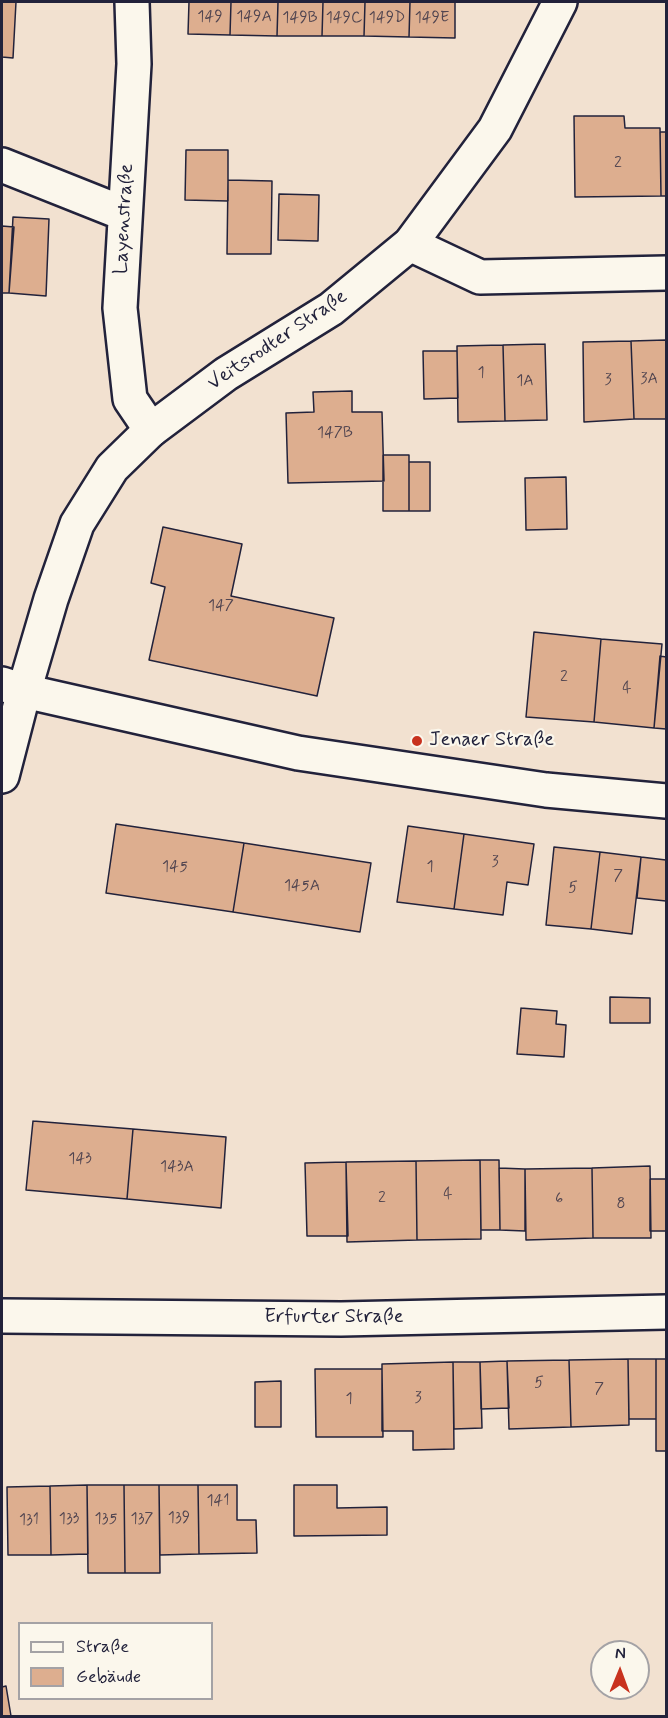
<!DOCTYPE html>
<html>
<head>
<meta charset="utf-8">
<style>
  body { margin:0 }
  #map { position:relative; width:668px; height:1718px; overflow:hidden; background:#f2e1d0; font-family:Mynerve,sans-serif }
  canvas { display:block }
  .frame { position:absolute; inset:0; border:3px solid #22223b; pointer-events:none }
  .legend { position:absolute; left:18px; top:1622px; width:195px; height:78px; box-sizing:border-box; background:#fbf7ec; border:2px solid #a4a2a5; margin:0; padding:8px 10px; list-style:none; font-size:18px; color:#22223b }
  .legend li { display:flex; align-items:center; gap:12px; height:30px }
  .legend b { width:30px; border:2px solid #a4a2a5 }
  .north { position:absolute; left:590px; top:1640px; width:60px; height:60px; box-sizing:border-box; background:#fbf7ec; border:2px solid #a4a2a5; border-radius:50%; rotate:1deg; font-size:16px; font-weight:700; line-height:24px; text-align:center; color:#22223b }
  .north::after { content:''; display:block; margin:auto; width:21px; height:27px; background:#c8321e; clip-path:polygon(50% 0,100% 100%,50% 72%,0 100%) }
</style>
</head>
<body>
<div id="map">
<canvas width="668" height="1718"></canvas>
<div class="frame"></div>
<ul class="legend">
<li><b style="height:8px;background:#fbf7ec"></b>Straße</li>
<li><b style="height:16px;background:#ddae8f"></b>Gebäude</li>
</ul>
<div class="north">N</div>
</div>
<script>
const ctx = document.querySelector('canvas').getContext('2d');
ctx.lineJoin = 'round';
function fill(path, color) { ctx.fillStyle = color; ctx.fill(path, 'evenodd'); }
const poly = rows => new Path2D(rows.map(r => 'M' + r).join(''));
function strokePath(path, color, width, dash) { ctx.strokeStyle = color; ctx.lineWidth = width; ctx.lineCap = dash ? 'butt' : 'round'; ctx.setLineDash(dash || []); ctx.stroke(path); }
function write(font, color, halo, rows, align = 'center') {
  ctx.font = font + ' Mynerve,sans-serif'; ctx.lineWidth = 4.5; ctx.setLineDash([]); ctx.textBaseline = 'middle'; ctx.strokeStyle = halo; ctx.fillStyle = color; for (const [text, x, y, turn = 0] of rows) {
    ctx.save(); ctx.translate(x, y); ctx.rotate((+turn || 0) * Math.PI / 180); ctx.textAlign = isNaN(turn) ? turn : align; if (halo) ctx.strokeText(text, 0, 0); ctx.fillText(text, 0, 0); ctx.restore();
  }
}
const building = poly([
  [2,2,16,2,13,58,2,57,2,2],
  [189,2,231,2,230,35,188,34,189,2],
  [231,2,278,2,277,36,230,35,231,2],
  [278,2,323,2,322,36,277,36,278,2],
  [323,2,365,2,364,36,322,36,323,2],
  [365,2,410,2,409,37,364,36,365,2],
  [410,2,455,2,455,38,409,37,410,2],
  [574,116,624,116,625,128,660,128,661,196,575,197,574,116],
  [660,132,666,132,666,196,661,196,660,132],
  [186,150,228,150,228,201,185,200,186,150],
  [228,180,272,181,271,254,227,254,228,180],
  [279,194,319,195,318,241,278,240,279,194],
  [13,217,49,219,46,296,9,293,13,217],
  [2,226,14,227,9,293,2,293,2,226],
  [666,340,666,419,634,419,631,341,666,340],
  [631,341,634,419,584,422,583,342,631,341],
  [545,344,547,420,505,421,503,345,545,344],
  [503,345,505,421,458,422,457,346,503,345],
  [423,351,457,351,458,398,424,399,423,351],
  [352,391,352,412,382,412,384,481,288,483,286,413,314,412,313,392,352,391],
  [383,455,409,455,409,511,383,511,383,455],
  [409,462,430,462,430,511,409,511,409,462],
  [566,477,567,529,526,530,525,478,566,477],
  [163,527,242,544,231,596,334,618,317,696,149,660,165,587,151,583,163,527],
  [534,632,601,639,594,722,526,717,534,632],
  [601,639,662,644,654,728,594,722,601,639],
  [660,656,666,657,666,729,654,728,660,656],
  [116,824,244,843,233,912,106,893,116,824],
  [408,826,464,834,454,909,397,902,408,826],
  [464,834,534,844,528,885,507,882,503,915,454,909,464,834],
  [244,843,371,863,360,932,233,912,244,843],
  [554,847,600,852,591,929,546,925,554,847],
  [600,852,641,857,632,934,591,929,600,852],
  [641,857,666,860,666,901,637,898,641,857],
  [610,997,650,998,650,1023,610,1023,610,997],
  [521,1008,557,1011,556,1024,566,1025,564,1057,517,1054,521,1008],
  [33,1121,133,1129,127,1199,26,1190,33,1121],
  [133,1129,226,1137,221,1208,127,1199,133,1129],
  [480,1160,499,1160,500,1230,481,1230,480,1160],
  [480,1160,481,1239,417,1240,416,1161,480,1160],
  [416,1161,417,1240,347,1242,346,1162,416,1161],
  [346,1162,348,1236,307,1236,305,1163,346,1162],
  [650,1166,651,1238,593,1238,592,1168,650,1166],
  [499,1168,525,1169,525,1231,500,1230,499,1168],
  [592,1168,593,1238,526,1240,525,1169,592,1168],
  [650,1179,666,1179,666,1231,650,1231,650,1179],
  [628,1359,656,1359,656,1419,629,1419,628,1359],
  [628,1359,629,1425,571,1427,569,1360,628,1359],
  [656,1359,666,1359,666,1451,656,1451,656,1359],
  [569,1360,571,1427,509,1429,507,1361,569,1360],
  [507,1361,509,1408,481,1409,480,1362,507,1361],
  [453,1362,480,1362,482,1428,454,1429,453,1362],
  [453,1362,454,1449,413,1450,413,1431,382,1431,382,1364,453,1362],
  [315,1369,382,1369,383,1437,316,1437,315,1369],
  [281,1381,281,1427,255,1427,255,1382,281,1381],
  [87,1485,88,1554,51,1555,50,1486,87,1485],
  [87,1485,124,1485,125,1573,88,1573,87,1485],
  [124,1485,159,1485,160,1573,125,1573,124,1485],
  [159,1485,198,1485,199,1554,160,1555,159,1485],
  [198,1485,237,1485,237,1520,256,1520,257,1553,199,1554,198,1485],
  [294,1485,337,1485,337,1508,387,1507,387,1535,294,1536,294,1485],
  [50,1486,51,1555,8,1555,7,1487,50,1486],
  [6,1686,11,1716,2,1716,2,1687,6,1686]
]);
fill(building, '#ddae8f');
strokePath(building, '#22223b', 1.5);
const street = poly([
  [132,2,134,64,120,308,130,399,151,430],
  [2,165,125,214],
  [410,244,480,277,666,273],
  [2,684,24,691,298,753,546,790,666,801],
  [2,1316,341,1319,666,1312]
]);
const secondary = poly([
  [2,776,24,691,51,599,77,524,112,468,151,430,226,374,331,309,410,244,495,129,560,2]
]);
strokePath(street, '#22223b', 38);
strokePath(secondary, '#22223b', 38);
strokePath(street, '#fbf7ec', 33);
strokePath(secondary, '#fbf7ec', 33);
for (const [x, y, r, color] of [
  [417,741,6,"#c8321e"]
]) { const dot = new Path2D(); dot.arc(x, y, r, 0, 2 * Math.PI); ctx.fillStyle = color; ctx.fill(dot); strokePath(dot, '#fbf7ec', 2); }
write('16px', '#514550', null, [
  ["149",210,18],
  ["149A",254,18],
  ["149B",300,19],
  ["149C",344,19],
  ["149D",387,19],
  ["149E",432,19],
  ["2",618,164],
  ["1",481,374],
  ["3A",649,380],
  ["3",608,381],
  ["1A",525,382],
  ["147B",335,434],
  ["147",221,607],
  ["2",564,678],
  ["4",627,689],
  ["3",495,863],
  ["145",175,868],
  ["1",430,868],
  ["7",618,877],
  ["145A",302,887],
  ["5",573,889],
  ["143",80,1160],
  ["143A",177,1168],
  ["4",448,1195],
  ["2",382,1199],
  ["6",559,1200],
  ["8",621,1205],
  ["5",539,1384],
  ["7",599,1390],
  ["3",418,1399],
  ["1",349,1400],
  ["141",218,1502],
  ["139",179,1519],
  ["133",69,1520],
  ["135",106,1520],
  ["137",142,1520],
  ["131",29,1521]
]);
write('20px', '#22223b', '#fbf7ec', [
  ["Layenstraße",125,219,-87],
  ["Veitsrodter Straße",278,341,-34],
  ["Erfurter Straße",334,1318]
]);
write('20px', '#22223b', '#fbf7ec', [
  ["Jenaer Straße",429,741]
], 'left');
</script>
</body>
</html>
